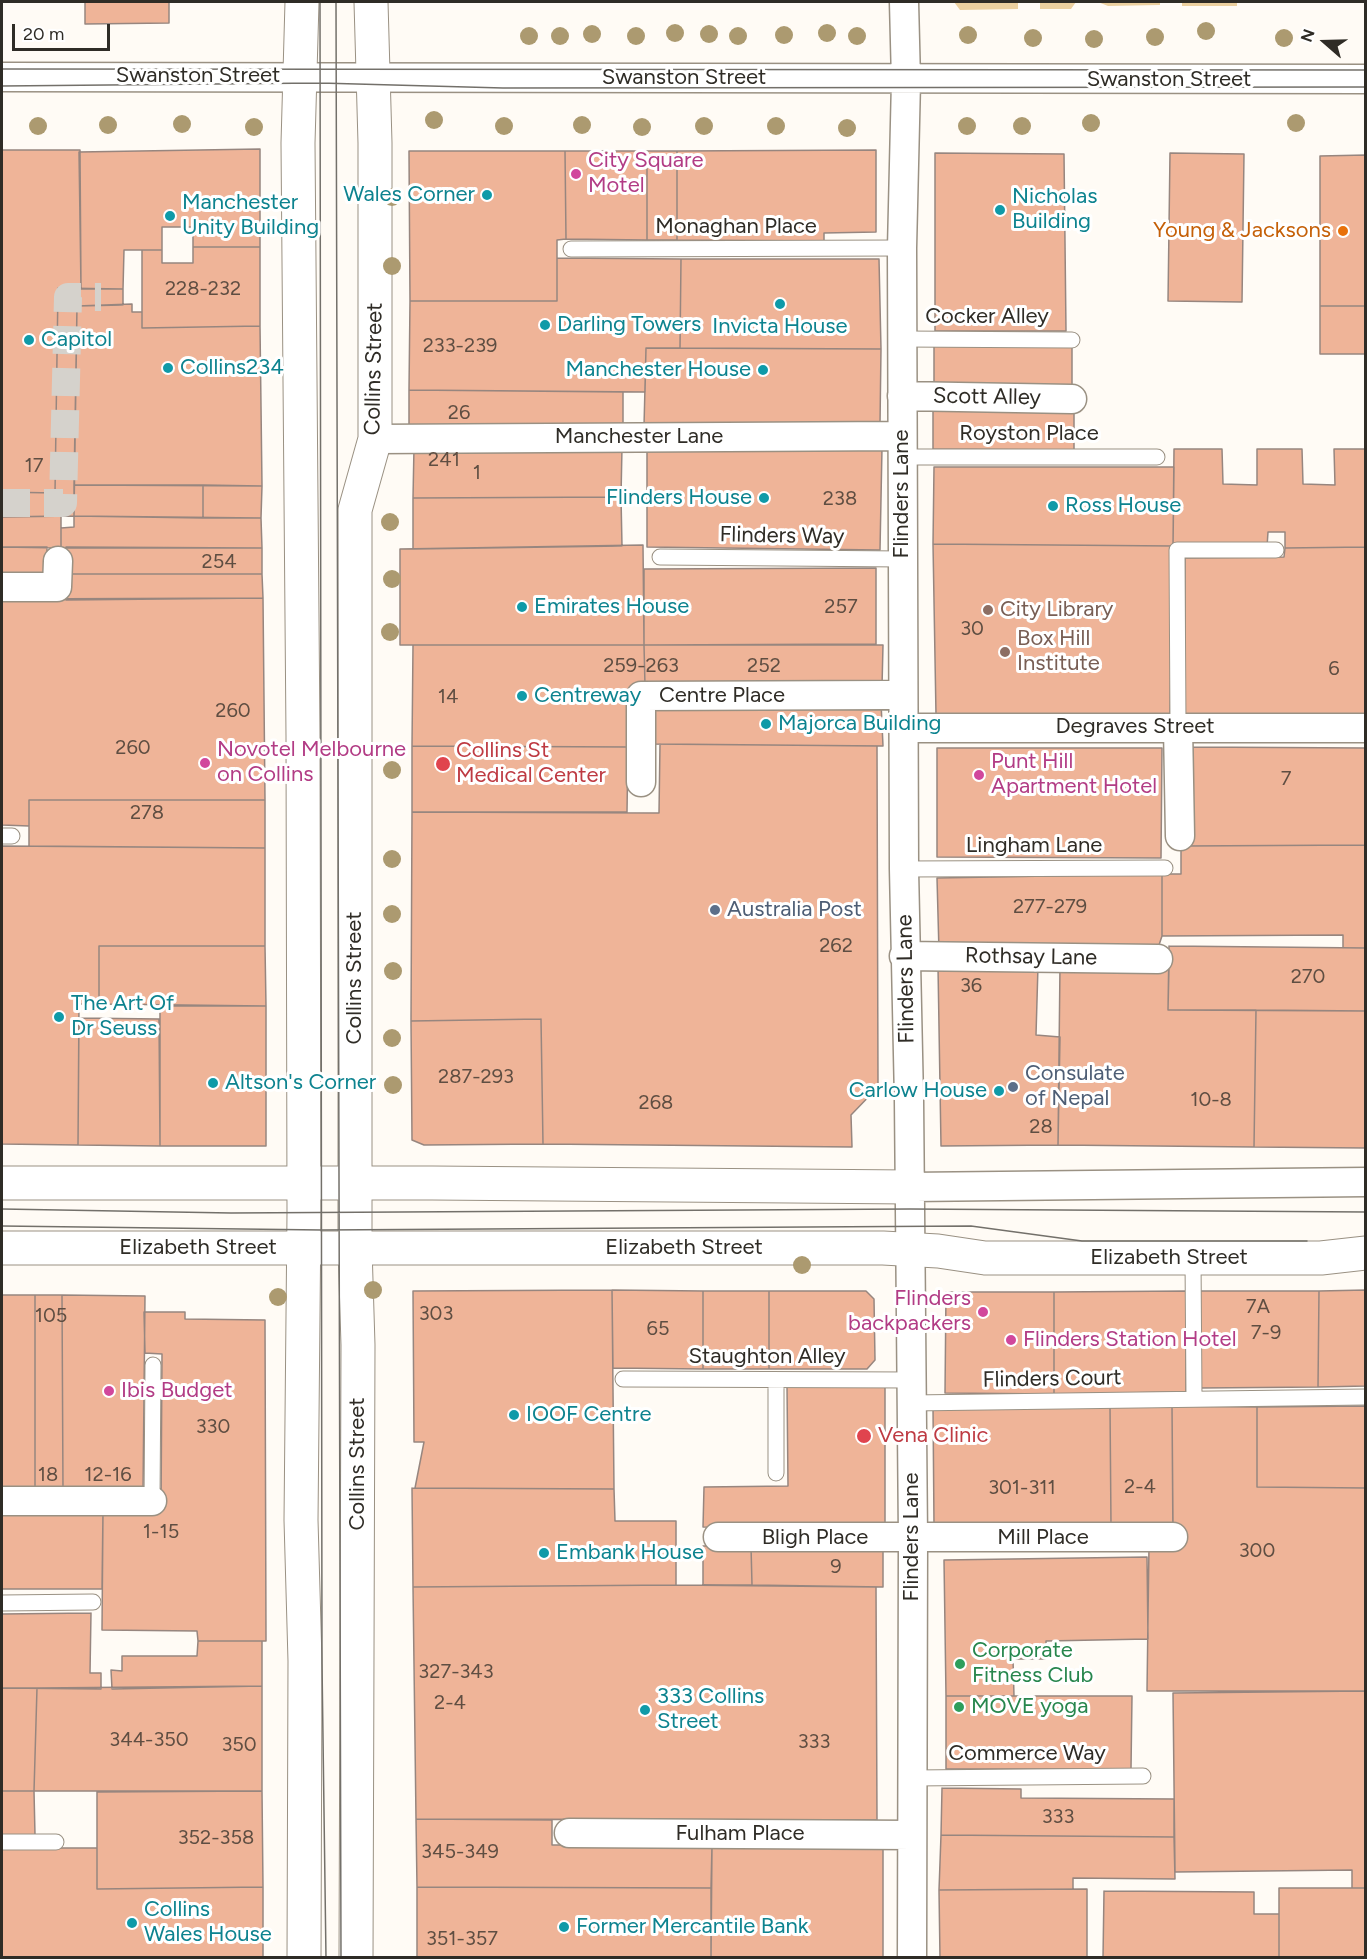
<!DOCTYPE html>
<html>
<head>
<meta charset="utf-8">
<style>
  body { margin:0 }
  #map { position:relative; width:1367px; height:1959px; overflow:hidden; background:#fffbf5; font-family:Figtree,sans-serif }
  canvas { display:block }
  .frame { position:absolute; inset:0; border:3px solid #2f2c26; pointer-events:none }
  .north { position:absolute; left:1295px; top:12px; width:60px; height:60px; -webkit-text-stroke:4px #fff; paint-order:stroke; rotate:290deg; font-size:16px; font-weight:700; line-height:24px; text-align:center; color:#2f2c26 }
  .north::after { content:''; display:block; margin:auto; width:21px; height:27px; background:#2f2c26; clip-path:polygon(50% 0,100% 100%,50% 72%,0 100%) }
  .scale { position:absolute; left:12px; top:24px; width:98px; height:27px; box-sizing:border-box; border:3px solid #2f2c26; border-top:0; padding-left:8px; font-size:18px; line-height:21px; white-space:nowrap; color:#2f2c26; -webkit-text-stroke:4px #fff; paint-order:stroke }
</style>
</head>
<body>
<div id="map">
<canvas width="1367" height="1959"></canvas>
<div class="frame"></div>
<div class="north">N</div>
<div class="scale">20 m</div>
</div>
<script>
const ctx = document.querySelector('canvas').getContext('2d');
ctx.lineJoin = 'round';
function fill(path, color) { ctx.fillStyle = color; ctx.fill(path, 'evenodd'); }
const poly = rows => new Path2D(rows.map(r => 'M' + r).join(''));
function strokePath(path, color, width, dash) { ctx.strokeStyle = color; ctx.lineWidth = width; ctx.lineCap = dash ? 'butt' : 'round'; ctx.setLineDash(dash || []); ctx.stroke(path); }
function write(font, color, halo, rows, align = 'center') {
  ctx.font = font + ' Figtree,sans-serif'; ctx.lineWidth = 6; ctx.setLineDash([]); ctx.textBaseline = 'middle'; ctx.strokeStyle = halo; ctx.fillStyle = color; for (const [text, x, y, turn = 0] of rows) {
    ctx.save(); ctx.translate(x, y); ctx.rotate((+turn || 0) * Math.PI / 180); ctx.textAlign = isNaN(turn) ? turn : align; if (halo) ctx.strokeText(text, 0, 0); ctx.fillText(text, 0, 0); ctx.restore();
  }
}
fill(poly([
  [954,2,1018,2,1018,9,960,10],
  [1040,2,1076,2,1071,9,1040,9],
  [1098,2,1160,2,1160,5,1108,6],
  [1182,2,1237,2,1237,6,1182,6]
]), '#ecd09f');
const building = poly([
  [85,2,169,2,169,23,85,24,85,2],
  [260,149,260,247,193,247,193,227,162,227,162,250,124,250,123,289,81,289,79,152,260,149],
  [2,150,80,150,81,289,58,288,55,493,2,492,2,150],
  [876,150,876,232,824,233,824,241,677,240,677,151,876,150],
  [409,151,565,151,566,239,557,240,557,301,410,301,409,151],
  [565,151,647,151,647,240,566,239,565,151],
  [647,151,677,151,677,240,647,240,647,151],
  [935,153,1064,154,1066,331,935,331,935,153],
  [1170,153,1244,154,1242,302,1168,301,1170,153],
  [1366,155,1366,306,1320,306,1320,156,1366,155],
  [193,247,260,247,260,326,142,328,142,250,162,250,162,263,193,263,193,247],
  [557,258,681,259,680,348,646,348,645,392,409,390,410,301,557,301,557,258],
  [681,259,879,259,881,349,680,348,681,259],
  [58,288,123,289,123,305,77,306,74,516,2,517,2,492,55,493,58,288],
  [132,304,132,312,142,312,142,328,260,326,262,486,74,485,77,306,132,304],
  [1320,306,1366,306,1366,354,1320,354,1320,306],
  [934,344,1072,347,1072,392,934,390,934,344],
  [646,348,881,349,880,424,644,426,646,348],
  [409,390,623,392,623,430,409,430,409,390],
  [933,405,1074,406,1074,450,933,449,933,405],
  [414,447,622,447,621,497,413,498,414,447],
  [647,447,882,448,880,550,647,547,647,447],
  [1174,449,1222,449,1223,484,1257,485,1257,449,1302,449,1303,484,1335,485,1334,449,1366,449,1366,547,1285,548,1285,532,1268,532,1267,547,1173,546,1174,449],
  [934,467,1174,467,1173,546,933,544,934,467],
  [74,485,203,485,203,518,74,516,74,485],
  [203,485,262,486,261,518,203,518,203,485],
  [621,497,622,546,413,549,413,498,621,497],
  [61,516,61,548,2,547,2,517,61,516],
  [74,516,261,518,262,548,61,548,61,528,74,527,74,516],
  [933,544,1173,546,1170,717,936,715,933,544],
  [643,545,644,645,400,645,400,549,643,545],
  [2,547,47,547,47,579,2,579,2,547],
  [66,547,262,548,262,574,66,574,66,547],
  [1366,547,1366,720,1185,716,1185,558,1284,557,1285,548,1366,547],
  [876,568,876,644,644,645,644,569,876,568],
  [66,574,262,574,263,598,66,600,66,574],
  [263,598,265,800,29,800,29,826,2,825,2,599,263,598],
  [413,645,644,645,645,686,632,747,412,746,413,645],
  [644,645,883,645,882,687,645,686,644,645],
  [881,702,883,746,650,744,650,704,881,702],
  [660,744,877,746,878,1087,851,1115,852,1147,543,1144,541,1019,411,1021,412,812,659,813,660,744],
  [412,746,628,747,627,812,412,812,412,746],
  [1188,747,1366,748,1366,845,1190,846,1188,747],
  [937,748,1162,748,1161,858,937,857,937,748],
  [29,800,265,800,265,848,29,846,29,800],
  [1366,845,1366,948,1343,948,1343,935,1162,936,1162,874,1181,874,1181,846,1366,845],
  [2,846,265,848,265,946,99,946,99,1004,79,1004,78,1145,2,1144,2,846],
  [1162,874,1162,936,1159,945,939,952,937,878,1162,874],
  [99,946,265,946,266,1006,99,1004,99,946],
  [1169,946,1366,948,1366,1011,1168,1010,1169,946],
  [1060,965,1169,967,1168,1010,1256,1010,1254,1147,1058,1145,1060,965],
  [1038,966,1036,1035,1060,1037,1058,1145,941,1146,938,967,1038,966],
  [160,1006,266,1006,266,1146,160,1146,160,1006],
  [1256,1010,1366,1011,1366,1148,1254,1147,1256,1010],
  [79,1018,159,1019,160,1146,78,1145,79,1018],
  [541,1019,543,1144,424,1145,412,1140,411,1021,541,1019],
  [612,1290,614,1489,415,1488,424,1442,414,1442,413,1291,612,1290],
  [612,1290,703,1291,703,1369,613,1368,612,1290],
  [1366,1290,1366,1386,1318,1387,1319,1291,1366,1290],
  [703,1291,769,1291,769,1369,703,1369,703,1291],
  [769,1291,866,1291,874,1299,875,1360,867,1369,769,1369,769,1291],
  [1186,1291,1186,1392,1054,1394,1054,1292,1186,1291],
  [1199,1291,1319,1291,1318,1387,1200,1388,1199,1291],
  [946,1292,1054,1292,1054,1394,945,1393,946,1292],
  [2,1295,35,1295,35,1491,2,1491,2,1295],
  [35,1295,62,1295,63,1491,35,1491,35,1295],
  [62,1295,145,1296,143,1492,63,1491,62,1295],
  [144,1312,185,1312,185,1319,265,1320,266,1641,198,1641,197,1631,102,1630,103,1511,161,1511,162,1354,145,1353,144,1312],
  [885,1385,885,1528,703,1527,704,1487,788,1486,787,1386,885,1385],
  [1110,1406,1111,1526,934,1526,933,1407,1110,1406],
  [1110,1406,1172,1406,1173,1525,1111,1526,1110,1406],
  [1172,1406,1257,1407,1257,1487,1366,1488,1366,1691,1147,1691,1149,1545,1173,1545,1172,1406],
  [1366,1406,1366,1488,1257,1487,1257,1407,1366,1406],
  [412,1488,614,1489,615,1521,676,1521,676,1585,413,1587,412,1488],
  [2,1511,103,1511,102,1589,2,1589,2,1511],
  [703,1546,751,1546,752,1585,703,1585,703,1546],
  [751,1546,883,1546,883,1587,752,1585,751,1546],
  [1147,1557,1148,1639,1046,1641,1046,1659,1013,1659,1014,1696,946,1696,944,1560,1147,1557],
  [676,1585,876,1587,877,1820,416,1819,413,1587,676,1585],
  [91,1613,90,1673,101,1673,101,1689,2,1688,2,1614,91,1613],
  [198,1641,262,1641,262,1686,112,1689,111,1670,122,1671,122,1656,197,1656,198,1641],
  [262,1686,262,1791,34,1791,37,1688,262,1686],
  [2,1688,37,1688,34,1791,2,1791,2,1688],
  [1366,1691,1366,1888,1352,1888,1352,1870,1175,1872,1173,1693,1366,1691],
  [946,1696,1132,1696,1131,1769,946,1769,946,1696],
  [942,1788,1021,1789,1021,1798,1174,1799,1174,1837,941,1835,942,1788],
  [2,1791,34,1791,35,1835,2,1835,2,1791],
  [262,1791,263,1887,97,1889,97,1792,262,1791],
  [416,1819,552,1820,552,1845,712,1845,711,1888,417,1887,416,1819],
  [941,1835,1174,1837,1175,1879,1073,1878,1073,1889,939,1890,941,1835],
  [712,1845,883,1845,883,1958,711,1958,712,1845],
  [2,1848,97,1848,97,1889,263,1887,263,1958,2,1958,2,1848],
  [417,1887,711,1888,711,1958,417,1958,417,1887],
  [1279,1888,1366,1888,1366,1958,1279,1958,1279,1888],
  [1087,1889,1087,1958,940,1958,939,1890,1087,1889],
  [1104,1891,1254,1892,1254,1914,1279,1914,1279,1958,1103,1958,1104,1891]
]);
fill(building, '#efb498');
strokePath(building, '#97867f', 1.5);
strokePath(poly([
  [2,503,63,503,68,297,101,297]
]), '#d5d2cc', 28, [28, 14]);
const lane = poly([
  [571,249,902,248],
  [902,339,1072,340],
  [902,457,1157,457],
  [660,557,903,559],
  [1178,727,1177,550,1276,550],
  [2,836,12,836],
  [904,869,1165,868],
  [1193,1258,1194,1399],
  [623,1379,911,1380],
  [776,1380,776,1473],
  [911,1403,1366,1397],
  [152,1501,153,1365],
  [2,1603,93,1602],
  [912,1778,1143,1776],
  [2,1842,56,1842]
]);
const street = poly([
  [904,2,906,81,902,248,904,869,909,1100,913,1539,912,1958],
  [2,77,1366,79],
  [902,396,1072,399],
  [375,439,902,436],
  [2,587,57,587,58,561],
  [1178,727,1180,836],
  [904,728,1366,728],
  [641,782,641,696,889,695],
  [904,956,1158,959],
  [910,1187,1366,1182],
  [2,1501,152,1501],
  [718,1537,1173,1537],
  [569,1833,912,1835]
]);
const secondary = poly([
  [302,2,298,143,303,736,304,1213,301,1520,305,1661,304,1958],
  [2,1183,432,1183,910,1187],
  [2,1248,883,1248,938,1251,985,1258,1321,1258,1366,1253],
  [356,1958,358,1345,355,1248,355,510,375,439,375,143,371,2]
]);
strokePath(lane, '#9a9183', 17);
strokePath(street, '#9a9183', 31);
strokePath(secondary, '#9a9183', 35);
strokePath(lane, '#fff', 15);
strokePath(street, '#fff', 28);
strokePath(secondary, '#fff', 33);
strokePath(poly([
  [320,2,322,1664,326,1958],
  [336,2,341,1958],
  [2,69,1366,70],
  [2,86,320,83,503,88,1366,87],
  [2,1209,231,1213,910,1209,1366,1212],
  [2,1226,322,1230,971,1226,1082,1241,1307,1241]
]), '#73706a', 1.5);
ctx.fillStyle = '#ac9a70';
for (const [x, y] of [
  [1206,31],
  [675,33],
  [827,33],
  [592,34],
  [709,34],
  [784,35],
  [968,35],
  [529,36],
  [560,36],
  [636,36],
  [738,36],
  [857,36],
  [1155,37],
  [1033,38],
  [1284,38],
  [1094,39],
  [434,120],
  [1091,123],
  [1296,123],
  [182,124],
  [108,125],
  [582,125],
  [38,126],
  [504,126],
  [704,126],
  [776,126],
  [967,126],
  [1022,126],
  [254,127],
  [642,127],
  [847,128],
  [392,197],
  [392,266],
  [390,522],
  [392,579],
  [390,632],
  [392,770],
  [392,859],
  [392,914],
  [393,971],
  [392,1038],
  [393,1085],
  [802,1265],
  [373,1290],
  [278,1297]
]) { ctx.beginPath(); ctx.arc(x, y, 9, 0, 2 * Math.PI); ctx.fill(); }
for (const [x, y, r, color] of [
  [576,174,6,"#d1479c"],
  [487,195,6,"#0f9aa8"],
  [1000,210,6,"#0f9aa8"],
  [170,216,6,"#0f9aa8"],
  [1343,231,6,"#e8710a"],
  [780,304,6,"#0f9aa8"],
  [545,325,6,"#0f9aa8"],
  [29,340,6,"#0f9aa8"],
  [168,368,6,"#0f9aa8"],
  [763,370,6,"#0f9aa8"],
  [764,498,6,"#0f9aa8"],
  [1053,506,6,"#0f9aa8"],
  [522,607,6,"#0f9aa8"],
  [988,610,6,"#8d6e63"],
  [1005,652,6,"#8d6e63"],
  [522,696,6,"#0f9aa8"],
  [766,724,6,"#0f9aa8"],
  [205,763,6,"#d1479c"],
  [443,764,8,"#e0444e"],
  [979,775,6,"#d1479c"],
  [715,910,6,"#5c6f8a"],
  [59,1017,6,"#0f9aa8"],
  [213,1083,6,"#0f9aa8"],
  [1013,1087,6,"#5c6f8a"],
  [999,1091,6,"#0f9aa8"],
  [983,1312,6,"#d1479c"],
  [1011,1340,6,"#d1479c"],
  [109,1391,6,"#d1479c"],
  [514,1415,6,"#0f9aa8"],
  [864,1436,8,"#e0444e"],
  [544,1553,6,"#0f9aa8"],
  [960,1664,6,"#2e9e5b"],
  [959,1707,6,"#2e9e5b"],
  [645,1710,6,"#0f9aa8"],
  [132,1923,6,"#0f9aa8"],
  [564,1927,6,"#0f9aa8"]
]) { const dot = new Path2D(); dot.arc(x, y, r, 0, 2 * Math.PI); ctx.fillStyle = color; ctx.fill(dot); strokePath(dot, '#fff', 2); }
write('20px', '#5f4e42', null, [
  ["228-232",203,289],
  ["233-239",460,346],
  ["26",459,413],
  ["241",444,460],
  ["17",34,466],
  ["1",477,473],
  ["238",840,499],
  ["254",219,562],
  ["257",841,607],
  ["30",972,629],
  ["259-263",641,666],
  ["252",764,666],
  ["6",1334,669],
  ["14",448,697],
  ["260",233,711],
  ["260",133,748],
  ["7",1286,779],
  ["278",147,813],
  ["277-279",1050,907],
  ["262",836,946],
  ["270",1308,977],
  ["36",971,986],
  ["287-293",476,1077],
  ["10-8",1211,1100],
  ["268",656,1103],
  ["28",1041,1127],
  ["7A",1258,1307],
  ["303",436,1314],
  ["105",51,1316],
  ["65",658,1329],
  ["7-9",1266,1333],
  ["330",213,1427],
  ["18",48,1475],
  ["12-16",108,1475],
  ["2-4",1140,1487],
  ["301-311",1022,1488],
  ["1-15",161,1532],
  ["300",1257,1551],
  ["9",836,1567],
  ["327-343",456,1672],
  ["2-4",450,1703],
  ["344-350",149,1740],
  ["333",814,1742],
  ["350",239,1745],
  ["333",1058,1817],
  ["352-358",216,1838],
  ["345-349",460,1852],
  ["351-357",462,1939]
]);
write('22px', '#2f2c26', '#fff', [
  ["Swanston Street",198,76],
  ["Swanston Street",684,78],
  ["Swanston Street",1169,80],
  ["Monaghan Place",736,227],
  ["Cocker Alley",987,317],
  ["Collins Street",374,369,-89],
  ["Scott Alley",987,397,1],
  ["Royston Place",1029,434],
  ["Manchester Lane",639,437],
  ["Flinders Lane",902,494,-90],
  ["Flinders Way",782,536,1],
  ["Centre Place",722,696],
  ["Degraves Street",1135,727],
  ["Lingham Lane",1034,846],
  ["Rothsay Lane",1031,957,1],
  ["Collins Street",355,978,-90],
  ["Flinders Lane",906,979,-91],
  ["Elizabeth Street",198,1248],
  ["Elizabeth Street",684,1248],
  ["Elizabeth Street",1169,1258],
  ["Staughton Alley",767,1357],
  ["Flinders Court",1052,1379,-1],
  ["Collins Street",358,1464,-90],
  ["Flinders Lane",912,1537,-90],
  ["Bligh Place",815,1538],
  ["Mill Place",1043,1538],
  ["Commerce Way",1027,1754],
  ["Fulham Place",740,1834]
]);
write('22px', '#b23c85', '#fff', [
  ["City Square",588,161],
  ["Motel",588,186],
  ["Novotel Melbourne",217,750],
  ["on Collins",217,775],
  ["Punt Hill",991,762],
  ["Apartment Hotel",991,787],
  ["Flinders",971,1299,"right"],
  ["backpackers",971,1324,"right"],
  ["Flinders Station Hotel",1023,1340],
  ["Ibis Budget",121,1391]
], 'left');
write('22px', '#0d838f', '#fff', [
  ["Wales Corner",475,195,"right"],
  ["Nicholas",1012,197],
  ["Building",1012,222],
  ["Manchester",182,203],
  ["Unity Building",182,228],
  ["Darling Towers",557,325],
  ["Invicta House",780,327,"center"],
  ["Capitol",41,340],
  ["Collins234",180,368],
  ["Manchester House",751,370,"right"],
  ["Flinders House",752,498,"right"],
  ["Ross House",1065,506],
  ["Emirates House",534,607],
  ["Centreway",534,696],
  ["Majorca Building",778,724],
  ["The Art Of",71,1004],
  ["Dr Seuss",71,1029],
  ["Altson's Corner",225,1083],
  ["Carlow House",987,1091,"right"],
  ["IOOF Centre",526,1415],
  ["Embank House",556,1553],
  ["333 Collins",657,1697],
  ["Street",657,1722],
  ["Collins",144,1910],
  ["Wales House",144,1935],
  ["Former Mercantile Bank",576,1927]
], 'left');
write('22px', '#c56008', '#fff', [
  ["Young & Jacksons",1331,231]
], 'right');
write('22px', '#785e54', '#fff', [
  ["City Library",1000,610],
  ["Box Hill",1017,639],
  ["Institute",1017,664]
], 'left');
write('22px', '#be3a42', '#fff', [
  ["Collins St",456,751],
  ["Medical Center",456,776],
  ["Vena Clinic",878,1436]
], 'left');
write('22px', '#4e5e75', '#fff', [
  ["Australia Post",727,910],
  ["Consulate",1025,1074],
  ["of Nepal",1025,1099]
], 'left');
write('22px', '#27864d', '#fff', [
  ["Corporate",972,1651],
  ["Fitness Club",972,1676],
  ["MOVE yoga",971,1707]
], 'left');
</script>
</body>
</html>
